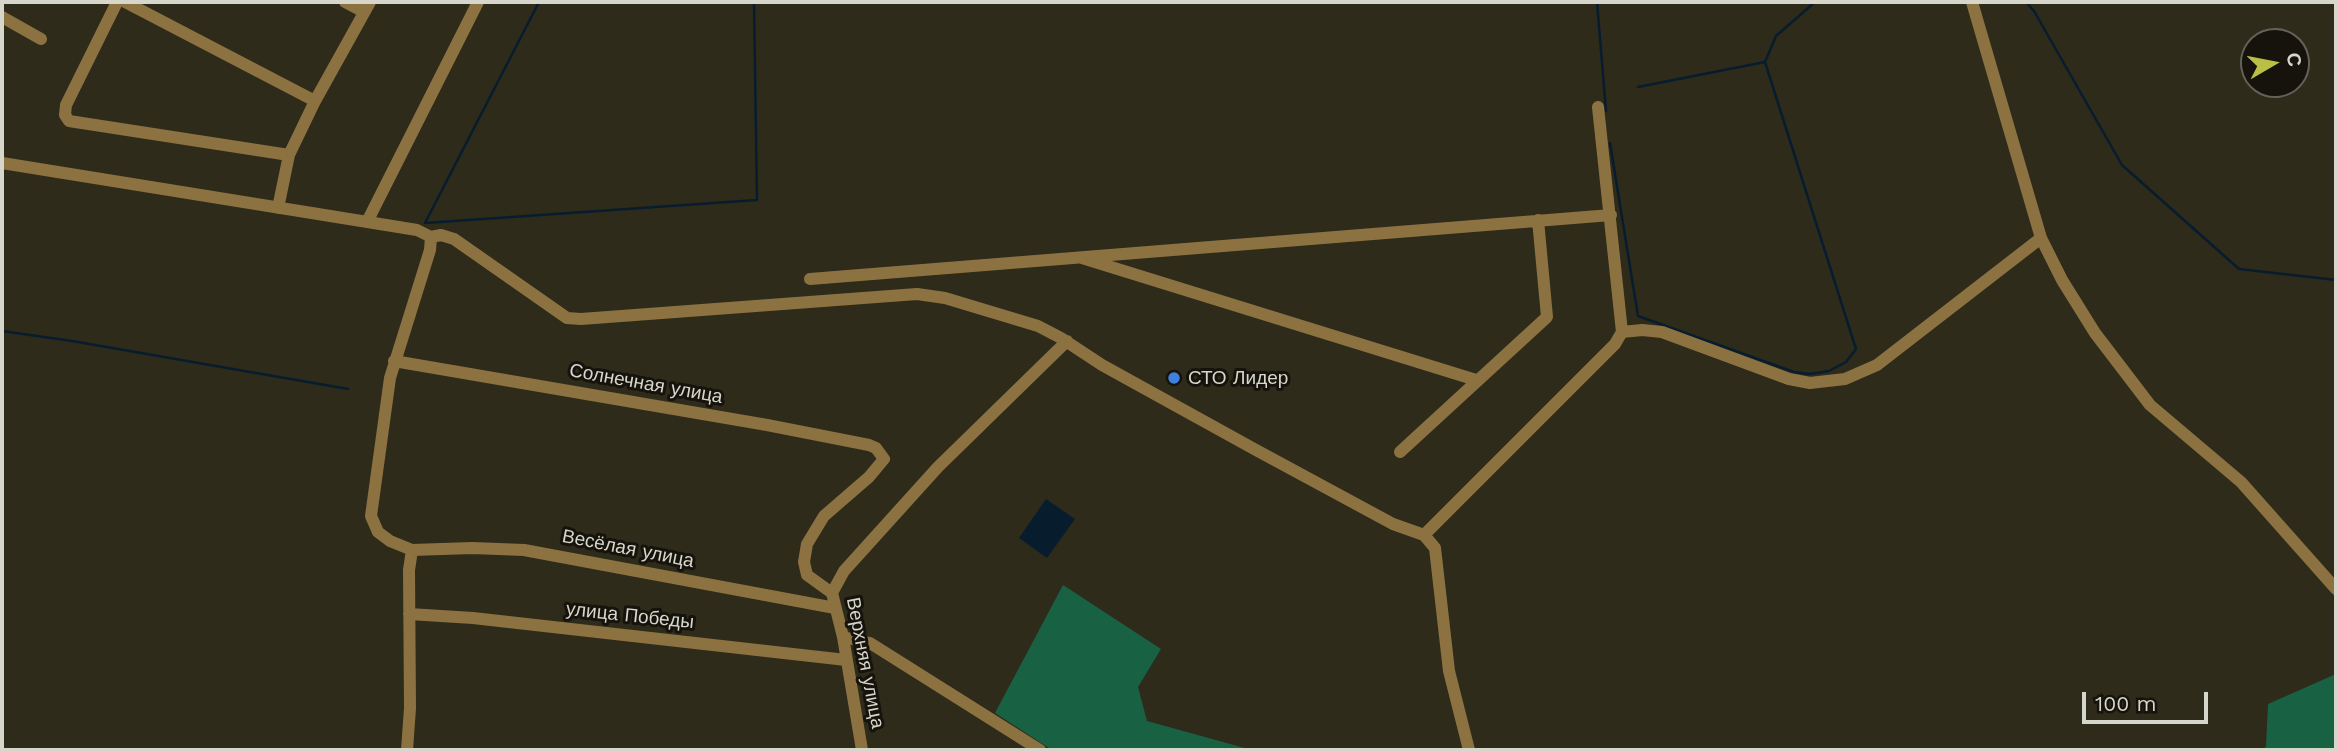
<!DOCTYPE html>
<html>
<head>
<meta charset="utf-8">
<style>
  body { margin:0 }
  #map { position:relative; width:2338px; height:752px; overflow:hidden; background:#2e2b1b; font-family:"Work Sans",sans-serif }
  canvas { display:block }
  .frame { position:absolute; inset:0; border:4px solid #d7d6cb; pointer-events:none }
  .north { position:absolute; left:2240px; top:28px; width:70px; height:70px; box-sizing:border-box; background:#15130c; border:2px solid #636158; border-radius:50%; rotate:80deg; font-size:19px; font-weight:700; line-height:28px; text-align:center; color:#d7d6cb }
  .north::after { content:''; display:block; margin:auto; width:24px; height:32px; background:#bac045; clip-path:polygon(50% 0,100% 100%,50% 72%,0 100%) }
  .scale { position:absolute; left:2082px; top:692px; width:126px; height:32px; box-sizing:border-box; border:4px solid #d7d6cb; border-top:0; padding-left:9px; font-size:21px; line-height:24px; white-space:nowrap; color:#d7d6cb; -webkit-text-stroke:5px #15130c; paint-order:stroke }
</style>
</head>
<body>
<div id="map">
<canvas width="2338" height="752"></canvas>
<div class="frame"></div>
<div class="north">С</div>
<div class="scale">100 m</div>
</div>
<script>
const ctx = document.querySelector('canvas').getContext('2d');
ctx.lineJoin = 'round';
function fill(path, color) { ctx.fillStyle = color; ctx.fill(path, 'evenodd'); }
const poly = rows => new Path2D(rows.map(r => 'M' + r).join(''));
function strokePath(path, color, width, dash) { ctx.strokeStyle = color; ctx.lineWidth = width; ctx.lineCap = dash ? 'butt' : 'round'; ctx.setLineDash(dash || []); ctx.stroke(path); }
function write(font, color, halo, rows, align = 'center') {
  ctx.font = font + ' "Work Sans",sans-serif'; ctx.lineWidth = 6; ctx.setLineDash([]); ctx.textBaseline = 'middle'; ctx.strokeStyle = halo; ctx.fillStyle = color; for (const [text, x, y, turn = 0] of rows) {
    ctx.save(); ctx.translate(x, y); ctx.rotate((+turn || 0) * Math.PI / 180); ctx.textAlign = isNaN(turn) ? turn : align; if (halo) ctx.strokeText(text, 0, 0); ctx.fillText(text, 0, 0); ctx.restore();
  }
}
fill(poly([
  [1063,585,1161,649,1138,687,1147,721,1252,750,1052,750,995,713],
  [2336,674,2336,750,2263,750,2266,746,2268,704]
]), '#186143');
fill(poly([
  [1046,499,1075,519,1047,558,1019,538]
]), '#071d2e');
strokePath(poly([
  [539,2,425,223,757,200,754,2],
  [1597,2,1606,111],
  [2026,2,2034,11,2122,165,2239,269,2336,280],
  [1638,87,1765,62],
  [1610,143,1638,316,1794,372,1810,374,1829,371,1846,362,1856,349,1765,62,1776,36,1815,2],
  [2,331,72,341,348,389]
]), '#071d2e', 2.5);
strokePath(poly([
  [117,2,66,105,65,115,69,121,289,155],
  [125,2,315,101],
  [345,2,364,12],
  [1972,2,2041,238,2062,280,2095,333,2150,405,2241,482,2336,589],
  [2,17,41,39],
  [1598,107,1622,332],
  [2,163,417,230,431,237,430,250,390,378,371,516,378,532,390,541,412,550,409,570,410,708,407,750],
  [278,208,289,155,315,101,370,2],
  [367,222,478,2],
  [431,237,441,235,454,239,567,318,581,319,917,294,945,298,1038,326,1061,338,1102,365,1256,450,1393,524,1424,535,1435,548,1449,671,1469,750],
  [1082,258,1476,380],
  [810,279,1611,215],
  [394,361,767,425,869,445,876,448,884,459,869,477,824,516,807,544,804,562,807,575,832,593,843,637,862,750],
  [1400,452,1547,317,1538,220],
  [1424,535,1615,344,1622,332,1642,330,1662,332,1789,379,1810,383,1845,379,1877,365,2041,238],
  [412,550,472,548,524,550,835,608],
  [832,593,844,571,938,467,1067,341],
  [409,614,473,618,846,660],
  [843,637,870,643,1040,750]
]), '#8d7241', 12);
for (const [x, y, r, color] of [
  [1174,378,7,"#3f7fe0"]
]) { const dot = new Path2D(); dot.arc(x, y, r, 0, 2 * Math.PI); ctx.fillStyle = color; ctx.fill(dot); strokePath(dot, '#15130c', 2.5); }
write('19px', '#d7d6cb', '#15130c', [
  ["СТО Лидер",1188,378]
], 'left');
write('19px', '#d7d6cb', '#15130c', [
  ["Солнечная улица",646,384,10],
  ["Весёлая улица",628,549,11],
  ["улица Победы",630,616,6],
  ["Верхняя улица",865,663,79]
]);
</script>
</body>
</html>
